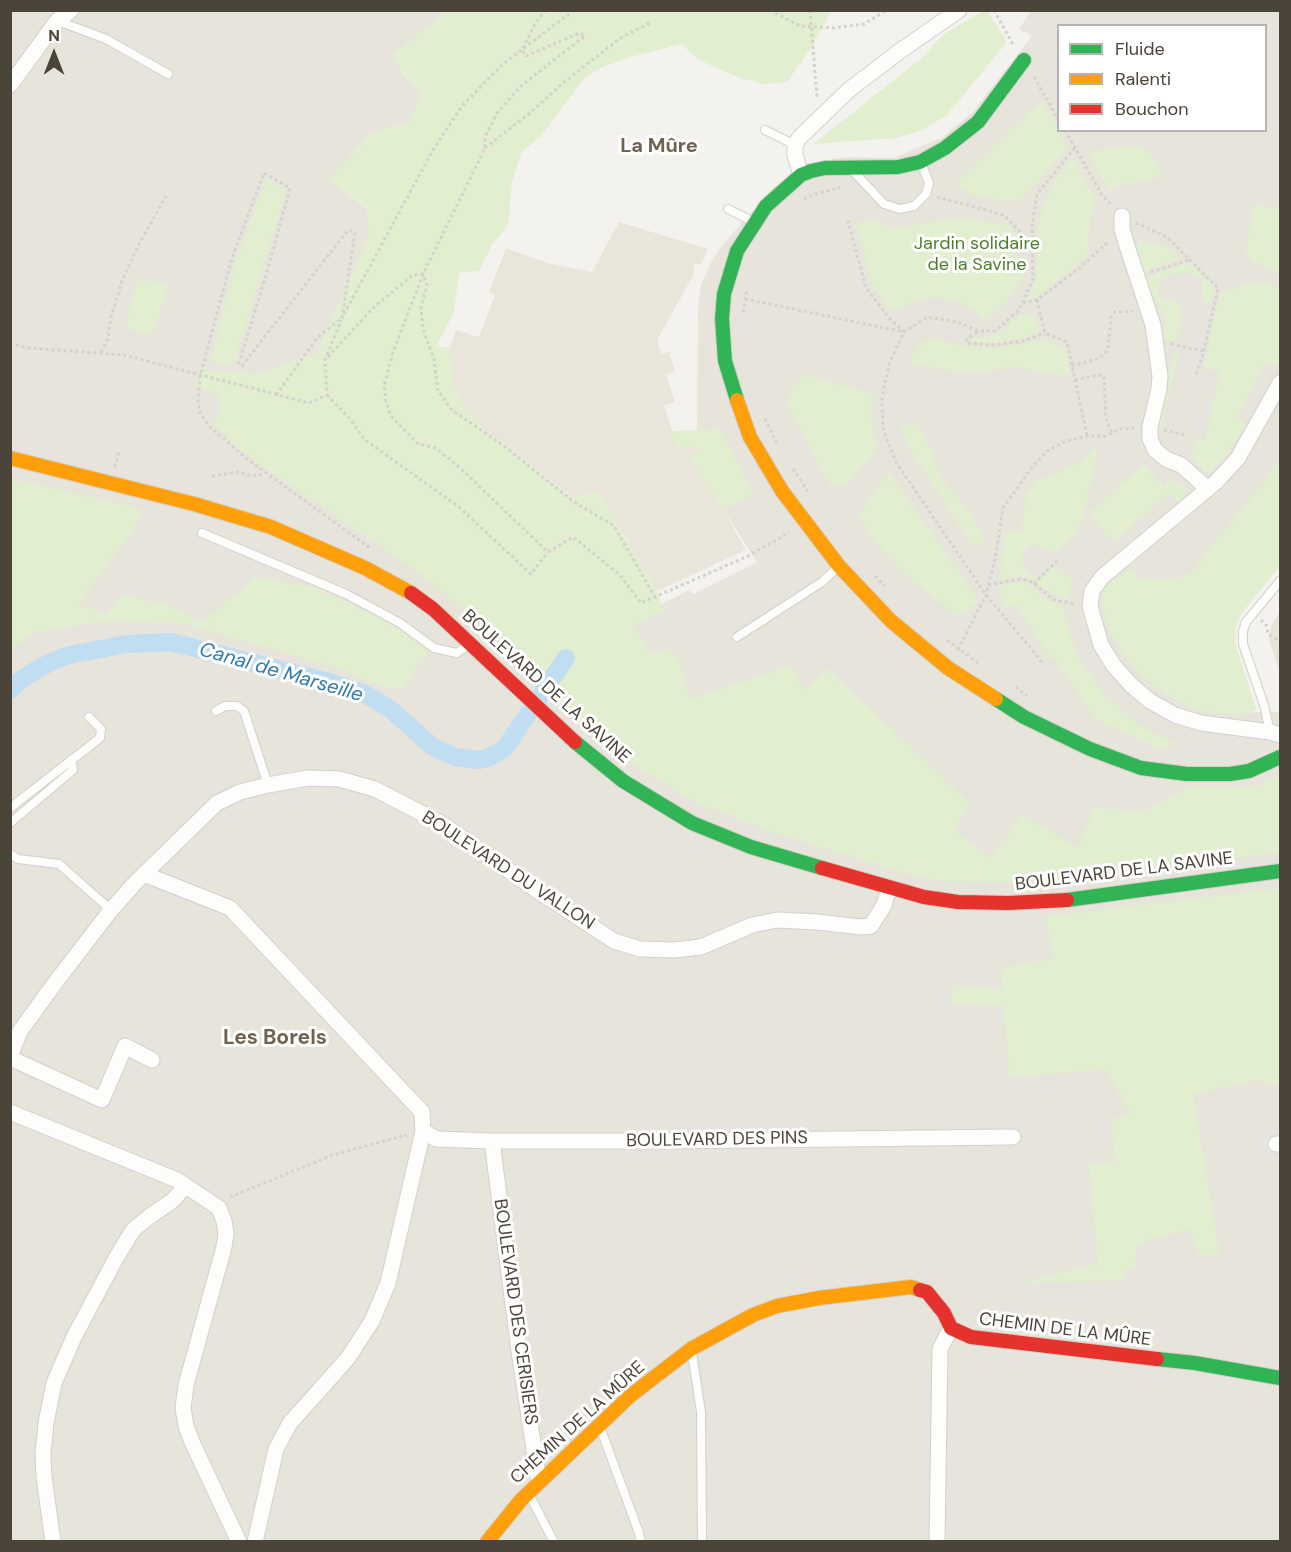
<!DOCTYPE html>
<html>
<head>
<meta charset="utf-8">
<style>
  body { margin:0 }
  #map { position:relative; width:1291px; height:1552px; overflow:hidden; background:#f4f2ee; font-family:"DM Sans",sans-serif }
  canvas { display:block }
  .frame { position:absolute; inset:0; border:12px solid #4b4439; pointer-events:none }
  .legend { position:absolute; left:1057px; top:24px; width:210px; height:108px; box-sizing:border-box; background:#fff; border:2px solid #b7b4b0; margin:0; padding:8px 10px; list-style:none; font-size:18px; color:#4b4439 }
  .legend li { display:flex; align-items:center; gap:12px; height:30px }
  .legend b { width:30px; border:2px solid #b7b4b0 }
  .north { position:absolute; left:24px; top:24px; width:60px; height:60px; -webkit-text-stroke:4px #fff; paint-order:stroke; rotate:0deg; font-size:16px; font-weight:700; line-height:24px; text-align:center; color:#4b4439 }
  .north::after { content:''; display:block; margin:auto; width:21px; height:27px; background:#4b4439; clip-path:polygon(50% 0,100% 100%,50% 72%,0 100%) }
</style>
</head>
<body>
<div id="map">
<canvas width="1291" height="1552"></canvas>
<div class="frame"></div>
<ul class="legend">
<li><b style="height:8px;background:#30b455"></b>Fluide</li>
<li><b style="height:8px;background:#ff9f0a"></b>Ralenti</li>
<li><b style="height:8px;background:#e5322d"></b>Bouchon</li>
</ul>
<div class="north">N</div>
</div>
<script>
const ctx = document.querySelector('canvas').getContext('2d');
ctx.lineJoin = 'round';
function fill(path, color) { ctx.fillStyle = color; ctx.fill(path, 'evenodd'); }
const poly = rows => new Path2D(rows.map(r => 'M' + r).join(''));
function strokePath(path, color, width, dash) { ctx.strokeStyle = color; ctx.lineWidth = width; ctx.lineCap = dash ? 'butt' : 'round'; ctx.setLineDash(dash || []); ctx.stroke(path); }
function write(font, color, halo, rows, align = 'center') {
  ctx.font = font + ' "DM Sans",sans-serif'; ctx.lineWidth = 6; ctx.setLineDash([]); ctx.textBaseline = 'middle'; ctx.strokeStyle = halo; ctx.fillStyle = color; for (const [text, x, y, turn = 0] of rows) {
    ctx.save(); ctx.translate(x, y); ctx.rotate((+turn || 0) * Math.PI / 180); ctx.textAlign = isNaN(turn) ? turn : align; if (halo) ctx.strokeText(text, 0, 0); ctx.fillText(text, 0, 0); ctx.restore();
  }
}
fill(poly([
  [11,11,447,11,395,54,401,71,421,94,410,122,372,133,328,180,367,208,370,235,317,352,260,374,678,722,623,624,689,590,693,594,757,562,689,456,697,435,698,309,701,285,711,262,724,243,775,186,832,159,848,157,893,158,941,138,972,113,1032,36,1019,29,1031,11,1280,11,1280,528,1218,612,1234,713,1280,712,1280,1541,11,1542],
  [1058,26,1266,26,1266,130,1058,130],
  [1280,611,1280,673,1269,640,1271,626]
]), '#e7e4dc');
fill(poly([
  [619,222,708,249,701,264,695,264,693,276,657,340,661,354,669,352,675,371,666,375,675,402,664,406,677,446,701,448,690,457,724,511,746,550,657,591,598,491,575,499,481,426,460,401,453,386,450,364,450,347,456,330,479,337,495,295,489,292,506,248,547,263,592,272]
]), '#eae5da');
fill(poly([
  [447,11,831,11,814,44,787,82,763,84,740,78,699,60,681,44,631,57,600,68,582,81,542,135,521,153,512,183,508,225,492,245,479,271,459,273,454,312,436,347,450,347,450,364,453,386,460,401,481,426,574,499,598,491,657,591,663,610,632,625,652,655,669,646,680,663,689,699,792,665,805,690,827,668,970,803,954,830,991,857,1023,814,1077,848,1095,807,1132,811,1148,809,1182,790,1198,785,1239,788,1258,785,1280,773,1280,853,1021,883,941,881,900,872,772,832,693,801,636,766,552,695,572,662,558,653,540,681,481,625,428,579,273,473,241,450,213,424,222,408,217,393,197,386,198,370,260,374,317,352,370,235,367,207,327,180,372,133,410,122,421,94,401,70,395,54],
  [983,11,987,11,1007,42,947,115,921,131,896,138,813,144,922,58,943,35],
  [1042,100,1068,148,1022,199,1007,202,974,196,955,184],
  [1139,145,1151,156,1163,175,1148,181,1125,184,1110,191,1088,156,1098,150],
  [1072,159,1096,199,1090,220,1089,251,1085,258,1037,297,1027,301,1037,279,1038,222,1046,198,1057,177],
  [267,178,286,190,233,367,211,361,235,263],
  [1254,204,1278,209,1280,207,1280,273,1253,262,1247,256,1246,250],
  [955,217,1009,225,1022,243,1012,251,1022,259,1027,267,1024,277,1002,307,985,323,974,310,960,302,938,298,921,299,891,312,871,283,856,223,874,219,891,229],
  [1140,240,1170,247,1181,258,1140,272,1135,257],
  [1188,262,1214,288,1207,305,1202,299,1202,280,1189,272,1171,274,1159,282,1158,295,1164,301,1178,300,1182,314,1176,342,1163,339,1166,318,1162,309,1147,290,1144,279],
  [142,278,164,284,167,288,155,331,150,335,128,329,126,323,138,279],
  [1261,281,1280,288,1280,361,1279,365,1266,363,1237,417,1246,423,1229,452,1211,472,1207,473,1204,472,1191,457,1195,438,1205,440,1220,372,1204,368,1220,293,1252,282],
  [1024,314,1035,314,1039,331,1026,337,1000,343,970,342,973,338,987,338,1002,331,1014,319],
  [936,338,957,345,994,348,1048,340,1065,348,1070,373,1066,376,1061,376,1018,367,1003,368,983,374,982,371,967,371,967,374,911,363,913,353,918,347,926,340],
  [1175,350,1179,352,1161,428,1157,427],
  [803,374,874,394,871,412,876,448,872,456,843,488,830,485,787,405,791,391],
  [916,422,927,442,942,479,970,513,984,539,979,547,973,547,910,449,899,428],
  [719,429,754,493,724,511,689,456,700,449,677,446,672,431],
  [1095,448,1098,452,1083,517,1085,520,1076,527,1075,535,1053,554,1046,548,1032,544,1026,548,1022,556,1023,563,1028,572,1039,581,1055,565,1073,581,1067,599,1053,595,1032,579,1021,576,999,580,1006,531,1021,532,1026,494,1034,486,1032,483,1079,463],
  [1280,462,1280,566,1241,614,1236,627,1235,643,1256,709,1251,713,1232,715,1196,710,1167,695,1141,675,1124,655,1109,630,1101,605,1104,588,1131,568,1138,578,1158,581,1184,576,1193,570],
  [1144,464,1164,487,1168,478,1183,486,1186,491,1183,498,1178,502,1169,493,1114,542,1088,513],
  [888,474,893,477,979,601,957,617,903,572,867,532,861,520,861,513,877,486],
  [11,478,142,509,134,529,79,604,106,615,122,595,168,605,202,622,256,577,317,588,391,623,429,652,402,688,386,689,337,668,181,623,101,622,35,632,11,649],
  [1024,581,1031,584,1042,596,1064,608,1068,629,1079,658,1101,691,1139,725,1177,744,1158,748,1096,720,1055,659,1052,660,1016,605,1006,608,1000,597,999,585],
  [1280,888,1280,1087,1259,1080,1193,1094,1220,1253,1200,1257,1189,1229,1137,1244,1135,1270,1125,1270,1124,1280,1028,1283,1029,1280,1098,1264,1089,1164,1115,1162,1112,1119,1131,1116,1106,1070,1009,1077,1004,1006,952,1003,951,984,1003,990,1001,967,1055,958,1045,917]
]), '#e1eecf');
strokePath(poly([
  [10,690,22,679,43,666,65,656,126,644,171,642,333,683,365,694,390,709,433,747,455,757,479,760,490,757,505,748,566,658]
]), '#c0ddf1', 18);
const lane = poly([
  [58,21,106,39,168,74],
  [765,130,795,145],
  [853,171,884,204,900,209,914,206,926,194,929,183,921,163],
  [728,209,754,222],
  [202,533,346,594,400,623,434,648,457,653,470,644],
  [737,637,822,582,839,566],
  [216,711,225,706,237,706,244,711,268,785],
  [1270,732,1264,705,1243,644,1243,631,1246,622,1280,581],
  [10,808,100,738,101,729,89,717],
  [10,823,73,770,71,760],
  [10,854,18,859,59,864,111,910],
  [692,1353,701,1412,702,1542],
  [600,1427,639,1533,641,1542],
  [529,1494,554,1542]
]);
const street = poly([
  [10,85,57,21,71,10],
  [801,175,795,155,795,145,799,138,850,89,900,51,959,10],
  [1122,216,1122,229,1127,246,1153,325,1160,376,1159,389,1150,427,1150,439,1155,450,1166,459,1181,465,1207,488],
  [1280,383,1238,458,1216,482,1102,577,1092,591,1090,606,1101,645,1114,666,1131,685,1150,701,1175,715,1201,723,1270,732,1280,735],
  [144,874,230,908,422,1112,423,1131,388,1283,372,1321,348,1358,290,1423,276,1449,255,1542],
  [10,1057,20,1031,55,983,111,910,135,883,217,803,240,792,268,785,308,778,339,779,375,789,442,824,541,893,614,941,640,949,674,950,701,947,752,925,777,920,817,922,861,927,871,926,884,905,889,888],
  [10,1058,102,1100,125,1046,152,1060],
  [10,1112,177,1180,219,1208,224,1221,226,1234,224,1247,186,1385,183,1408,186,1426,192,1442,239,1542],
  [423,1131,436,1139,492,1141,666,1141,1013,1137],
  [492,1141,519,1351,539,1482],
  [1276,1144,1280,1144],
  [53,1542,44,1477,43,1453,46,1423,54,1383,74,1337,116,1258,133,1230,150,1216,172,1201,186,1186],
  [937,1542,940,1349,951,1328]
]);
const fast = poly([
  [737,400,725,361,722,319,724,294,737,251,766,206,801,175,811,171,825,168,898,167,920,162,945,148,978,122,1024,60],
  [996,699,1024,717,1090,749,1141,768,1187,774,1230,774,1249,771,1280,757],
  [575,742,623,781,692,823,751,847,822,868],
  [1067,900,1280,871],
  [1157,1359,1195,1363,1280,1378]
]);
const slow = poly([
  [737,400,750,437,782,491,839,566,891,621,948,668,996,699],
  [10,458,194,504,271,527,365,568,411,593],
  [487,1542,521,1500,630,1396,691,1349,753,1315,777,1306,819,1298,911,1287,920,1290]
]);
const jam = poly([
  [411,593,433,609,575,742],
  [822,868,924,897,958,902,1008,903,1067,900],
  [920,1290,927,1292,944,1313,951,1328,971,1337,1157,1359]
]);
strokePath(lane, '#d2d0cb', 10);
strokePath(street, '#d2d0cb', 17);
strokePath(fast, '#d3cfc5', 16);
strokePath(slow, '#d3cfc5', 16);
strokePath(jam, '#d3cfc5', 16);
strokePath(poly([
  [546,10,536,22,522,50,526,56,579,33,585,36,521,86,497,113,485,137,485,148,423,274,393,352,384,386,386,401,391,416,417,443,435,448,458,466,548,552,573,537,619,574,641,603,748,556,790,532],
  [770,10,800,26,832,28,864,24,887,10],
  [810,10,817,98],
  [994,10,1014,46],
  [1034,77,1058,119],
  [1065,130,1102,195,1112,205],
  [485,148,531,112,564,82,622,37,650,23],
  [937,197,1004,215,1032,244],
  [804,199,815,194,840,188],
  [1136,223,1167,237,1218,288,1204,351,1196,375],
  [1151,272,1189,260],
  [745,299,904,332,889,318,866,288,848,221],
  [1037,300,1045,333,1067,342,1087,436],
  [1023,303,1037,300,1081,267,1109,241],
  [743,312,747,289],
  [344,314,433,150,462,106,502,65,574,10],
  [977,332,967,339,966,343,993,345,1023,341,1045,333],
  [10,344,29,348,124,355,309,403,327,395,325,360,341,320],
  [1171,344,1204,351],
  [101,352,108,339,111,317,122,281,138,246,166,196],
  [328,357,374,307,413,275,423,274,427,285,421,307,423,329,434,360,438,391,452,410,504,446,574,502,614,526,655,597],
  [1072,366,1100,358,1108,350,1111,317,1115,312,1133,311],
  [1075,380,1098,375,1104,376,1106,419,1112,433],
  [276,395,317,338,342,318,355,232,348,230,242,366,239,363,268,269,290,188,264,173,232,258,200,376,198,401,200,413,209,426,246,458,370,548],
  [327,395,351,420,365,440,459,507,531,574,548,552],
  [765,419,777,443],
  [1164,430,1186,435],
  [115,467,119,451],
  [793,469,808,491],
  [212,476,238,472,252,476,265,474],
  [875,576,885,586],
  [1034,584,1057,561],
  [988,585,1020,579,1032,582,1054,600,1075,604],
  [1261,620,1267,626,1268,634,1271,636,1280,641],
  [947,640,978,663],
  [958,650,986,595,995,559,1003,508,1033,466,1047,451,1066,441,1087,436,1106,436,1120,429,1134,428],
  [1042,662,986,595,896,462,883,429,882,396,890,362,904,332,927,317,958,322,978,331,995,331,1019,310,1033,279,1032,226,1037,194,1075,148],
  [1016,687,1027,696],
  [230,1197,333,1155,407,1135]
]), '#d3d2cc', 3, [3, 3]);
strokePath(lane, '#fdfdfc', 8);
strokePath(street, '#fdfdfc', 15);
strokePath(fast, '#30b455', 14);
strokePath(slow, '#ff9f0a', 14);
strokePath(jam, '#e5322d', 14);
write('18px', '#4a7f2a', '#fff', [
  ["Jardin solidaire",977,244],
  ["de la Savine",977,265]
]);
write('18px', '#4b4439', '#fff', [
  ["BOULEVARD DE LA SAVINE",546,687,42],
  ["BOULEVARD DU VALLON",508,871,33],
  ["BOULEVARD DE LA SAVINE",1124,872,-7],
  ["BOULEVARD DES PINS",717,1140,-1],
  ["BOULEVARD DES CERISIERS",515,1312,82],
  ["CHEMIN DE LA MÛRE",1065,1330,7],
  ["CHEMIN DE LA MÛRE",578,1423,-42]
]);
write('bold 20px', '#6e6250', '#fff', [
  ["La Mûre",659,147]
]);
write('italic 20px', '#2e7ab2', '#fff', [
  ["Canal de Marseille",281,673,16]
]);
write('bold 21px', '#6e6250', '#fff', [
  ["Les Borels",275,1038]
]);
</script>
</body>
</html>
